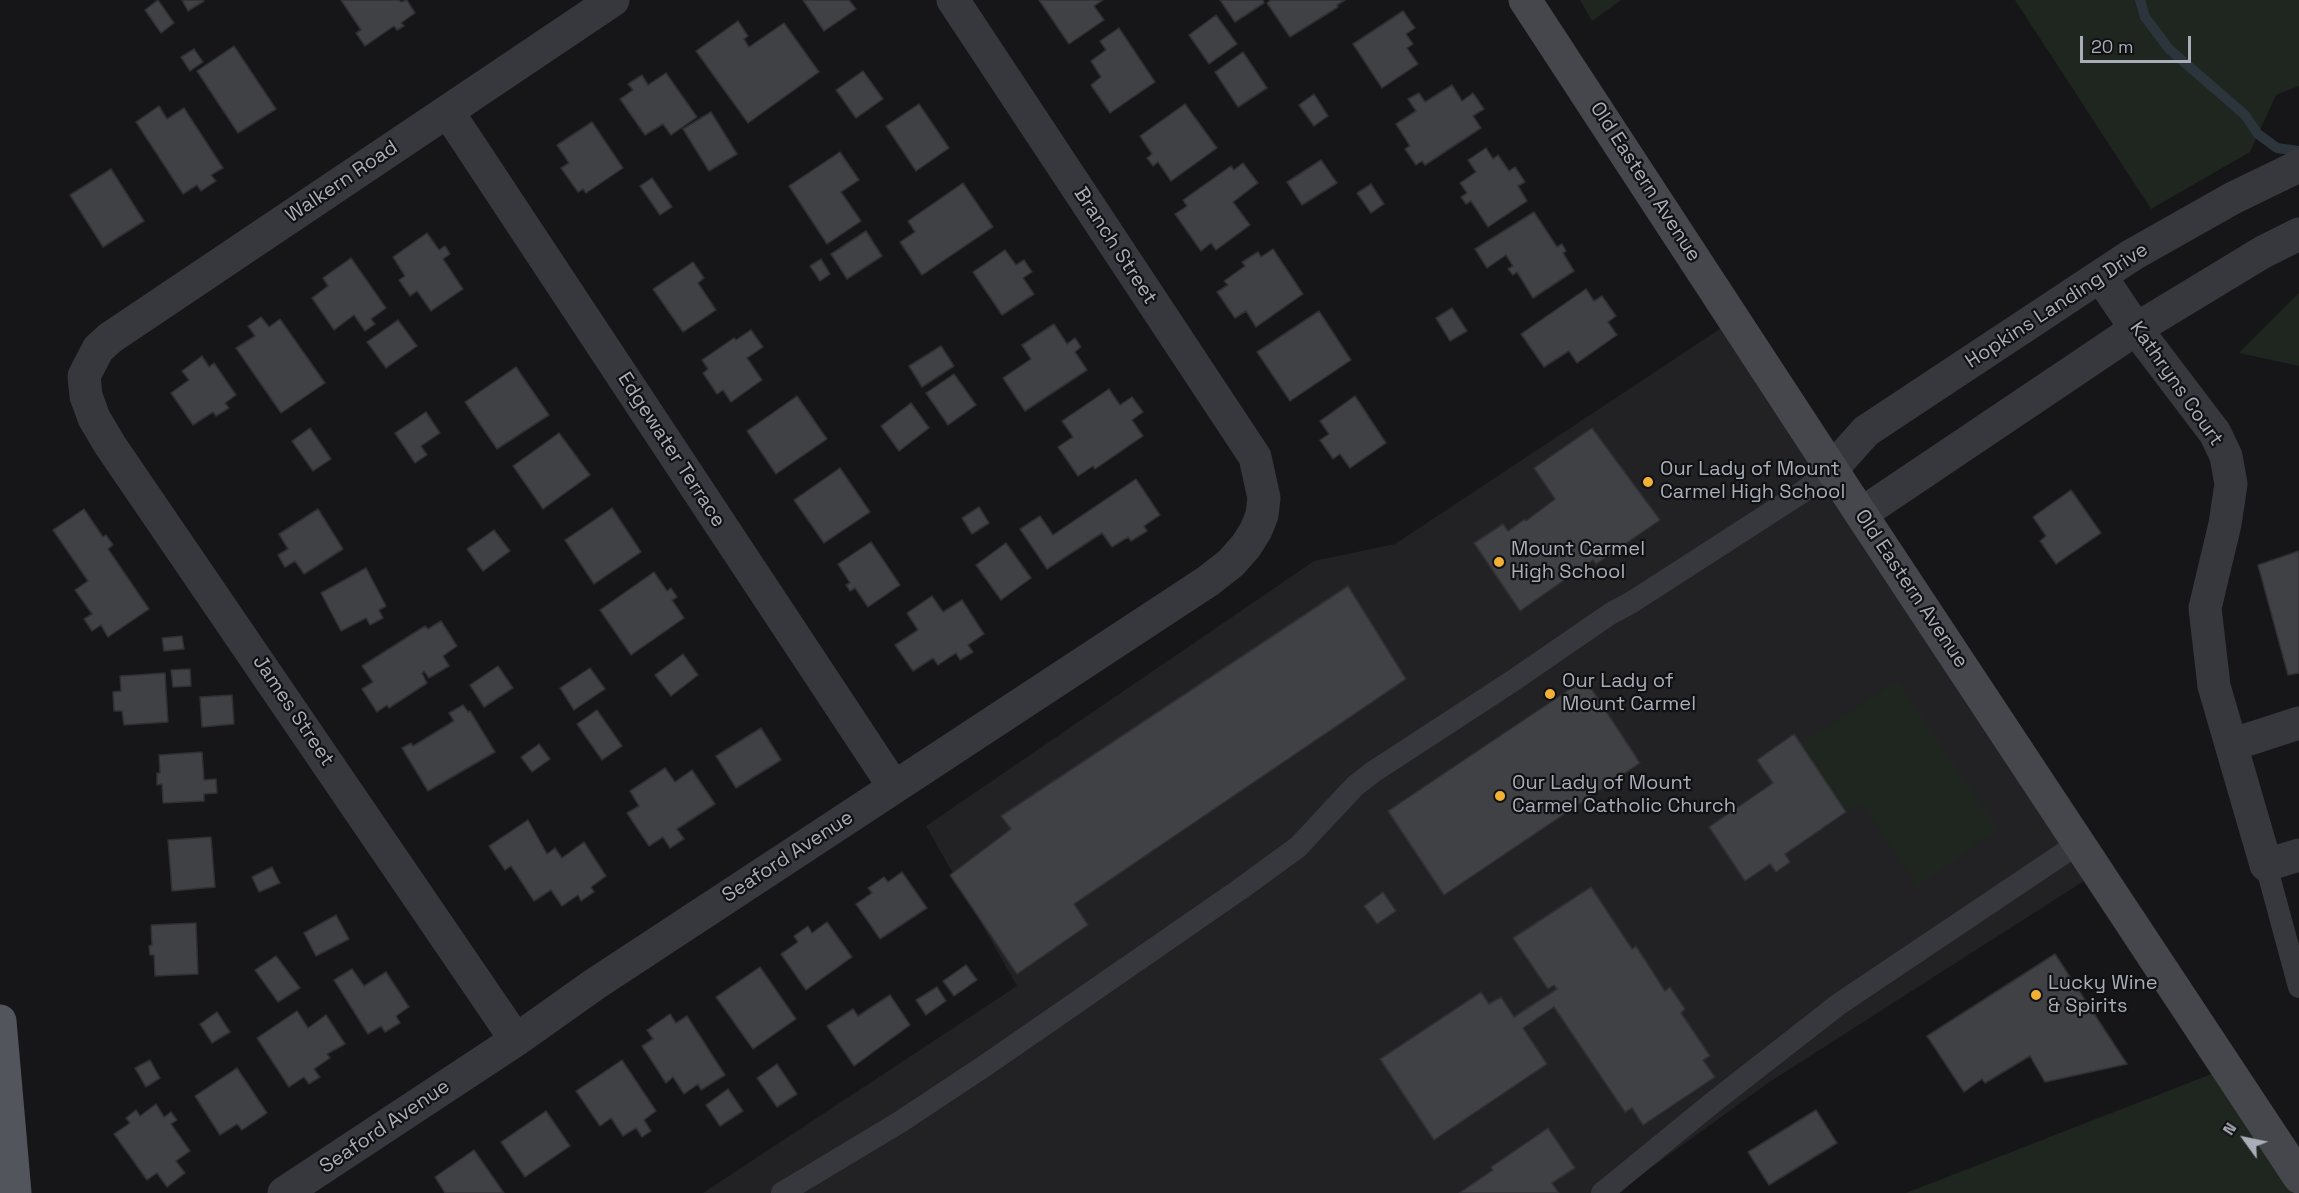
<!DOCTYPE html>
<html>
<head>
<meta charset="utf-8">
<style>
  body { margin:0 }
  #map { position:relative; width:2299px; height:1193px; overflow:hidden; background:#161618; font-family:"Space Grotesk",sans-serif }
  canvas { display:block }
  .north { position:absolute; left:2215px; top:1109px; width:60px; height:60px; -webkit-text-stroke:4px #111113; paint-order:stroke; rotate:303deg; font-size:16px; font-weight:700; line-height:24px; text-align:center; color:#a8adb8 }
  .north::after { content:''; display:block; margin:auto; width:21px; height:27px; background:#a8adb8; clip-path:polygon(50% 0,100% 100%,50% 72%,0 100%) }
  .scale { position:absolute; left:2080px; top:36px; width:111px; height:27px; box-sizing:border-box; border:3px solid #a8adb8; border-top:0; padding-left:8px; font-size:18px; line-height:21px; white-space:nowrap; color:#a8adb8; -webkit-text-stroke:4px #111113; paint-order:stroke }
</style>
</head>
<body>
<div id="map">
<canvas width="2299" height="1193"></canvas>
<div class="north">N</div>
<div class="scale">20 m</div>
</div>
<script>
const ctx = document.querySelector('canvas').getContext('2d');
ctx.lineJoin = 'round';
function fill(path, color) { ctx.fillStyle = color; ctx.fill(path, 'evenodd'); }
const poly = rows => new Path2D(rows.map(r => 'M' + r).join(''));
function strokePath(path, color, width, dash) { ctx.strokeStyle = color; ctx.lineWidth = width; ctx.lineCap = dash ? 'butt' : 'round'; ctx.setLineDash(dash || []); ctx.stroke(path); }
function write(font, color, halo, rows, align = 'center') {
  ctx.font = font + ' "Space Grotesk",sans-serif'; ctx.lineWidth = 4.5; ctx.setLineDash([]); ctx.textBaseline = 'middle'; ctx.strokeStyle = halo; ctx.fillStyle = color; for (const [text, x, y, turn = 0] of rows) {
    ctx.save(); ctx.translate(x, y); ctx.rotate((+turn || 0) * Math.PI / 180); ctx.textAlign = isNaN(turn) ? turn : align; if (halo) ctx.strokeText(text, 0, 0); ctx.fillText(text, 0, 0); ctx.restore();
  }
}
fill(poly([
  [1735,319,2098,872,1771,1081,1616,1193,703,1193,1017,986,926,826,1314,561,1395,544]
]), '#222225');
fill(poly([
  [1580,0,1621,0,1592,21],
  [2015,0,2299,0,2299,86,2276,95,2250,152,2151,209],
  [2299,293,2299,366,2239,353],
  [1898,681,1998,829,1918,886,1862,803,1846,812,1800,744],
  [2227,1068,2299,1193,1906,1193]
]), '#1e261f');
strokePath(poly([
  [2140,0,2145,17,2169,49,2245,115,2258,134,2277,148,2299,151]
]), '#2c353c', 10);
const building = poly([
  [158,0,174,23,161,33,145,10,158,0],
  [182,0,203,0,204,1,188,11,182,0],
  [341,0,399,0,401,2,407,0,415,13,401,23,404,26,397,30,394,26,365,46,356,33,361,30,341,0],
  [803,0,849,0,856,9,824,31,803,0],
  [1039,0,1103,0,1094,6,1104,20,1069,44,1039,0],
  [1220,0,1263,0,1264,3,1235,22,1220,0],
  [1271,0,1345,0,1337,5,1338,7,1290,37,1267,3,1271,0],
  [1403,11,1415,28,1406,34,1413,44,1407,48,1418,64,1382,88,1353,44,1403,11],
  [1216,15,1237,44,1209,64,1189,35,1216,15],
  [738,21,748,36,744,39,749,47,784,23,819,72,748,123,696,51,738,21],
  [1119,28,1155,82,1110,113,1091,85,1101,77,1091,61,1106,50,1100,41,1119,28],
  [234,46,276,109,238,133,197,71,234,46],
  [194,49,203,62,190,71,181,57,194,49],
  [1243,52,1267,88,1238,107,1215,72,1243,52],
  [863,71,883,99,856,118,836,90,863,71],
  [666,73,697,117,671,135,663,124,645,135,620,99,633,90,628,84,642,75,648,85,666,73],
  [1452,85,1462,101,1473,93,1484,109,1473,116,1481,128,1425,165,1422,161,1416,165,1405,149,1410,146,1396,124,1416,111,1408,99,1419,93,1425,102,1452,85],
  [1314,94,1328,116,1314,126,1299,105,1314,94],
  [919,104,949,148,916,171,886,126,919,104],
  [1185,104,1217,148,1171,181,1158,162,1153,166,1147,158,1152,154,1140,136,1185,104],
  [159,106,167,119,184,108,223,168,211,175,216,181,201,191,197,185,183,194,136,122,159,106],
  [711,112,737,154,709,171,683,129,711,112],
  [592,122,623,168,586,193,583,189,578,192,561,168,569,163,557,145,592,122],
  [1486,148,1493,159,1498,155,1509,171,1515,167,1525,182,1518,186,1527,201,1488,227,1471,201,1466,204,1461,197,1467,193,1460,183,1476,172,1468,160,1486,148],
  [840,152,859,180,841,192,861,221,827,244,789,186,840,152],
  [1321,160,1337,183,1302,205,1287,182,1321,160],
  [1243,163,1258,183,1233,202,1250,225,1216,250,1211,243,1201,251,1175,214,1187,206,1183,200,1231,166,1234,170,1243,163],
  [111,169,144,221,103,247,70,195,111,169],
  [652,178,672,207,660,215,640,186,652,178],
  [963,183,993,227,922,275,900,242,915,232,908,221,963,183],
  [1371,184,1384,204,1371,213,1357,193,1371,184],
  [1534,212,1557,247,1562,244,1566,251,1563,253,1574,271,1533,298,1517,272,1513,275,1508,269,1513,266,1506,255,1487,268,1475,249,1534,212],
  [866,231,882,256,847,279,831,254,866,231],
  [427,233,439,250,445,246,450,254,443,259,463,289,431,311,417,291,410,296,399,280,405,276,393,257,427,233],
  [1273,249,1303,294,1256,327,1246,311,1235,318,1217,292,1228,285,1224,281,1245,266,1242,262,1258,252,1261,257,1273,249],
  [1005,250,1016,265,1024,260,1032,272,1023,278,1034,294,1002,315,973,272,1005,250],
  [351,258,386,308,371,319,375,324,365,331,354,315,334,330,312,298,328,286,323,278,351,258],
  [821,259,830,274,820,281,810,266,821,259],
  [693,262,704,278,698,283,716,310,683,332,653,289,693,262],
  [1586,289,1594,301,1602,296,1616,316,1608,322,1617,335,1577,363,1569,351,1544,367,1521,334,1586,289],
  [1452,308,1467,331,1450,341,1436,318,1452,308],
  [1319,311,1351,360,1290,401,1257,352,1319,311],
  [261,317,269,327,280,319,325,383,281,413,236,348,255,336,248,326,261,317],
  [398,320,417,346,386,368,367,342,398,320],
  [1054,324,1067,344,1075,338,1081,347,1075,352,1087,370,1025,411,1003,378,1031,359,1022,345,1054,324],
  [751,330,763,347,747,358,762,380,731,402,723,390,717,394,703,373,708,369,702,360,734,338,736,340,751,330],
  [941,346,954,366,922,387,909,366,941,346],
  [202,356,209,367,214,363,236,395,225,403,229,408,216,416,213,412,193,425,171,393,189,380,182,371,202,356],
  [516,367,549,415,497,449,465,402,516,367],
  [954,374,976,405,948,425,926,393,954,374],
  [1109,389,1120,405,1132,397,1143,412,1132,420,1143,436,1095,469,1093,466,1078,476,1058,447,1073,437,1062,421,1109,389],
  [797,396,827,439,776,474,747,431,797,396],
  [1355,396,1386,443,1350,468,1340,454,1333,459,1320,440,1329,434,1320,421,1355,396],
  [911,403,929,428,899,451,881,426,911,403],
  [426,412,440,433,421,446,427,455,415,463,395,433,426,412],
  [310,428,331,459,313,471,292,441,310,428],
  [1592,428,1660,520,1596,564,1593,560,1520,611,1474,543,1503,524,1508,531,1525,519,1526,521,1555,499,1534,468,1592,428],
  [559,433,590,475,543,509,513,466,559,433],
  [840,468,870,512,824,543,794,500,840,468],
  [1136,479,1160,515,1144,526,1147,531,1131,541,1128,537,1112,547,1102,533,1047,569,1020,529,1040,516,1053,535,1136,479],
  [2071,490,2101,533,2056,564,2040,541,2046,536,2033,517,2071,490],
  [979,507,989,523,972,534,962,518,979,507],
  [612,508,641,552,594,584,565,540,612,508],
  [84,509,103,537,106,535,113,545,108,549,149,609,108,637,101,625,92,631,84,619,92,614,75,590,88,581,53,530,84,509],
  [318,509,343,549,304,574,295,561,285,567,278,555,288,549,279,534,318,509],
  [494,530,510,551,483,571,467,549,494,530],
  [871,542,900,585,868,607,855,588,850,591,846,585,850,583,838,564,871,542],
  [1006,543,1031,578,1001,600,976,565,1006,543],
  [2299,551,2299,673,2288,675,2258,565,2299,551],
  [366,568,386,606,379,610,383,618,370,625,366,618,341,631,321,593,366,568],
  [654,572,667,591,671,588,677,597,672,600,684,618,631,655,600,610,654,572],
  [1348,586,1406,679,1074,904,1088,925,1017,974,950,875,1011,829,1001,816,1348,586],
  [932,596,943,612,962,600,984,634,968,645,973,652,960,660,956,653,938,665,933,658,913,671,895,645,918,630,907,613,932,596],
  [441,621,457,646,443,656,449,666,429,678,424,671,422,673,427,683,389,708,387,705,377,712,362,689,373,682,362,666,425,626,428,629,441,621],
  [182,636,184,649,164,651,162,638,182,636],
  [683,654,698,675,671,696,655,675,683,654],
  [498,666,513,688,484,707,470,685,498,666],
  [590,668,605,689,574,710,560,688,590,668],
  [190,669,191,686,173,687,171,670,190,669],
  [165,673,168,722,124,725,122,711,114,711,113,692,121,691,120,676,165,673],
  [1585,679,1640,763,1444,895,1388,811,1585,679],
  [232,695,234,724,202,727,200,697,232,695],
  [463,705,468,712,470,711,495,752,428,791,402,748,411,743,413,746,454,721,449,713,463,705],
  [597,710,622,746,602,760,577,724,597,710],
  [761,728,781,760,736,788,716,756,761,728],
  [1794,734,1846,812,1785,854,1790,862,1786,865,1776,872,1770,864,1745,881,1709,827,1773,783,1757,760,1794,734],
  [539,744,550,759,532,772,521,757,539,744],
  [202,752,204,780,216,779,217,793,204,794,204,801,163,803,162,784,157,785,157,773,160,773,159,755,202,752],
  [665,768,675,782,692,770,715,804,677,829,684,839,670,848,663,837,649,846,627,813,639,806,630,791,665,768],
  [528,820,547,854,555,848,562,858,584,842,606,876,591,887,594,892,581,901,578,895,562,906,551,890,534,901,511,866,505,870,489,846,528,820],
  [211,837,215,887,172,891,168,840,211,837],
  [272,867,280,883,259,892,252,877,272,867],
  [902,872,927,908,880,939,856,904,872,893,868,888,884,877,888,882,902,872],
  [1591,887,1632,949,1636,946,1665,991,1670,987,1685,1009,1681,1013,1710,1056,1703,1060,1715,1077,1643,1125,1632,1108,1625,1112,1554,1007,1523,1028,1547,1064,1434,1140,1380,1059,1481,992,1489,1004,1501,997,1514,1017,1557,989,1554,985,1548,989,1513,938,1591,887],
  [1383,892,1396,911,1377,924,1364,906,1383,892],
  [336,915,349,939,316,956,304,933,336,915],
  [827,922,852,957,806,990,781,954,798,942,794,936,808,926,812,933,827,922],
  [196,923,198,974,155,976,154,955,150,955,149,946,152,945,151,925,196,923],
  [2055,954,2127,1064,2045,1082,2030,1056,1985,1083,1982,1079,1964,1092,1927,1036,2055,954],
  [276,956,300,988,278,1002,255,970,276,956],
  [966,965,977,980,954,996,943,981,966,965],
  [760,967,796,1019,753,1049,716,997,760,967],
  [352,969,364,986,386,972,409,1007,396,1016,400,1023,385,1032,381,1026,368,1034,334,980,352,969],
  [937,987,946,1001,926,1015,916,1000,937,987],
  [890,995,910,1025,854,1066,827,1026,853,1009,858,1016,890,995],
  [297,1011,308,1028,326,1015,345,1044,327,1054,330,1058,314,1069,320,1077,309,1084,304,1077,289,1087,257,1038,297,1011],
  [217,1012,230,1032,212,1043,200,1024,217,1012],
  [670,1014,676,1023,687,1016,725,1075,701,1090,698,1084,684,1094,673,1077,666,1083,642,1046,653,1039,647,1030,670,1014],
  [150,1060,160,1078,146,1087,135,1068,150,1060],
  [622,1060,656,1111,644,1120,651,1131,642,1137,636,1128,623,1136,611,1118,600,1126,576,1091,622,1060],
  [777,1064,797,1094,777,1107,757,1078,777,1064],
  [237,1068,267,1113,242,1130,237,1124,220,1135,195,1096,237,1068],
  [728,1089,743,1111,720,1126,706,1105,728,1089],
  [156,1104,164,1117,171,1112,177,1120,171,1124,190,1151,176,1161,185,1173,167,1187,157,1173,147,1180,114,1134,130,1123,126,1118,136,1110,140,1116,156,1104],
  [1816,1110,1837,1143,1769,1185,1748,1152,1816,1110],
  [546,1111,570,1146,525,1177,501,1142,546,1111],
  [1548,1128,1575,1168,1552,1183,1559,1193,1459,1193,1493,1170,1491,1167,1548,1128],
  [474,1150,504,1193,445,1193,435,1177,474,1150]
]);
fill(building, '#404145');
strokePath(building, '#303034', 1.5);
strokePath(poly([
  [2266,865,2299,987],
  [782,1193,900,1122,986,1065,1239,890,1298,847,1355,786,1373,772,1511,682,1610,614,1632,602,1801,493,1832,469],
  [1602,1193,1711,1104,1839,1004,2079,843]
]), '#37383d', 22);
strokePath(poly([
  [448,112,894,787],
  [2101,277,2136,329,2215,433,2226,456,2231,484,2225,524,2205,608,2214,686,2266,865,2299,855],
  [1832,469,1866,431,2132,255,2233,198,2299,166],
  [1861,514,2136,329,2263,252,2299,234],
  [2231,745,2299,723],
  [516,1040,110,445,94,418,86,396,84,376,98,349,110,338,613,0],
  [284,1193,516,1040,595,984,1208,581,1231,563,1246,546,1256,530,1262,515,1264,498,1255,457,953,0]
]), '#37383d', 33);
strokePath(poly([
  [1525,0,1861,514,2299,1177]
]), '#45474d', 33);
strokePath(poly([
  [0,1021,15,1193]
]), '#53555c', 33);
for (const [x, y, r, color] of [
  [1648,482,6,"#f2b134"],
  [1499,562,6,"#f2b134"],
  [1550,694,6,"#f2b134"],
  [1500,796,6,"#f2b134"],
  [2036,995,6,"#f2b134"]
]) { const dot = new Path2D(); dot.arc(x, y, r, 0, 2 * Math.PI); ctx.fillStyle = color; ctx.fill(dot); strokePath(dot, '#111113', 2); }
write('20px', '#a8adb8', '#111113', [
  ["Walkern Road",342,182,-34],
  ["Old Eastern Avenue",1645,182,57],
  ["Branch Street",1115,246,57],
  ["Hopkins Landing Drive",2057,306,-33],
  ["Kathryns Court",2176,384,55],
  ["Edgewater Terrace",671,450,57],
  ["Old Eastern Avenue",1911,589,56],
  ["James Street",293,711,56],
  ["Seaford Avenue",788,857,-33],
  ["Seaford Avenue",385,1127,-34]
]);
write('20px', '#a8adb8', '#111113', [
  ["Our Lady of Mount",1660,470],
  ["Carmel High School",1660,493],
  ["Mount Carmel",1511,550],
  ["High School",1511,573],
  ["Our Lady of",1562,682],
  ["Mount Carmel",1562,705],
  ["Our Lady of Mount",1512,784],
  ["Carmel Catholic Church",1512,807],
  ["Lucky Wine",2048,984],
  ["& Spirits",2048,1007]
], 'left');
</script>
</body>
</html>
